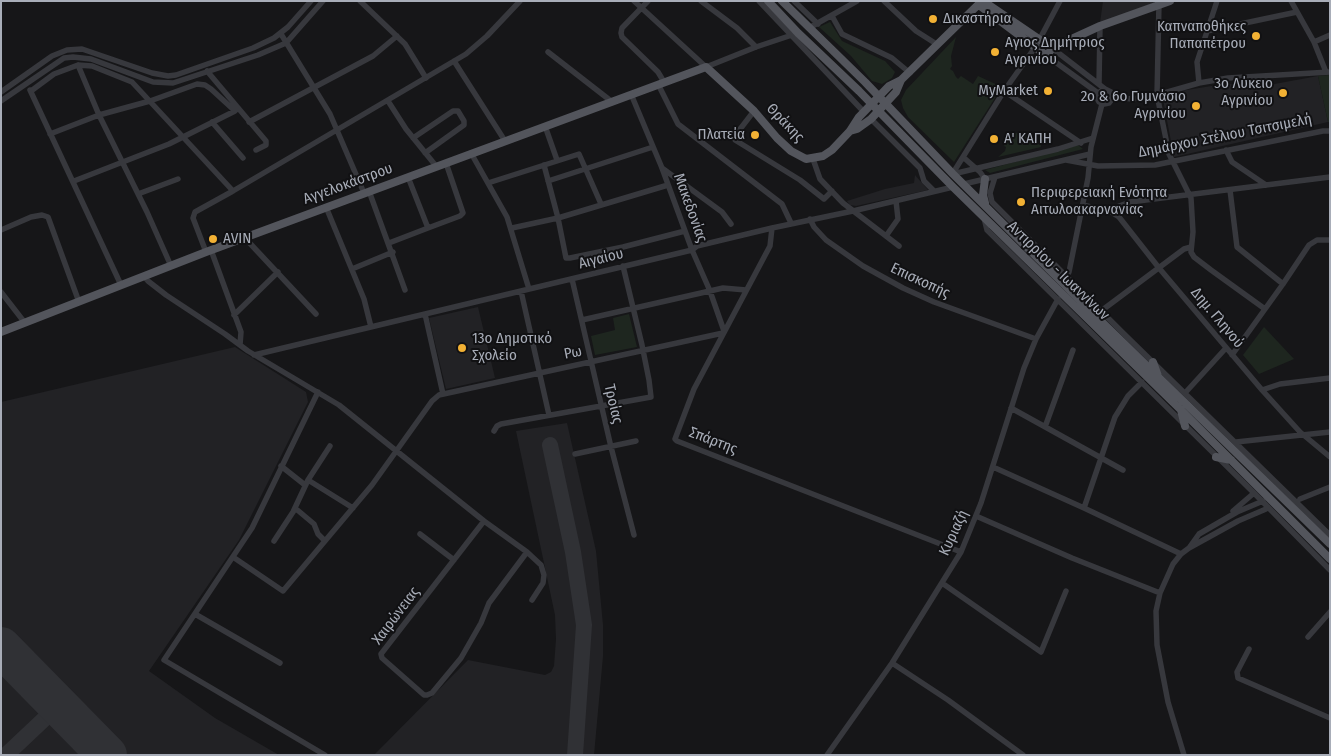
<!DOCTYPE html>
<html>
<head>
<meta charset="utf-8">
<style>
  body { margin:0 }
  #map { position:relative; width:1331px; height:756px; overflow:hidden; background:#161618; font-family:"Fira Sans Condensed",sans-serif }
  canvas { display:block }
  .frame { position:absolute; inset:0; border:2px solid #a8adb8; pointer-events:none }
</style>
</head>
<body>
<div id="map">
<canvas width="1331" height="756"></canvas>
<div class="frame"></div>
</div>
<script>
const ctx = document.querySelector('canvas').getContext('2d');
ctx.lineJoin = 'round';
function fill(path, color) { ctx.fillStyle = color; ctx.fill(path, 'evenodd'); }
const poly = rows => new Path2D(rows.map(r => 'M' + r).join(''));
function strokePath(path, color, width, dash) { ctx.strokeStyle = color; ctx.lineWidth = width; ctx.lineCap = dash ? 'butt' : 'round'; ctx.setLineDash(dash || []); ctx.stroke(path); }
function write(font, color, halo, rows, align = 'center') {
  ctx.font = font + ' "Fira Sans Condensed",sans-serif'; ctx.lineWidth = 4; ctx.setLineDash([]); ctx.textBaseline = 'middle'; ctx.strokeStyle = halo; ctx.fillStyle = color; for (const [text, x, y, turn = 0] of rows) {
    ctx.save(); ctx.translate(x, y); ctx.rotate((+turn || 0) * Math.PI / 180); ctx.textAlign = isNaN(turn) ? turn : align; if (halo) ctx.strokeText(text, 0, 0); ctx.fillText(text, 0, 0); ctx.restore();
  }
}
fill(poly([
  [1103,1,1154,1,1154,3,1100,23],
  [1318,76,1328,122,1174,157,1162,94,1224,84,1238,84,1242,88,1269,85],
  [915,175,928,190,856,206,850,205,847,201,885,189,914,183],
  [478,307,495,378,446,389,429,318],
  [235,347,306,392,308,402,239,540,149,671,215,718,279,755,1,755,1,402],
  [567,423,596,551,603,625,603,656,594,755,374,755,468,660,545,675,551,672,554,666,556,639,555,615,516,431]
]), '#222225');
fill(poly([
  [830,22,842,41,885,61,895,72,892,78,882,84,872,81,851,56,819,27],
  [956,37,951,56,952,66,950,69,953,71,956,77,958,79,961,76,973,84,978,76,1002,87,954,162,908,117,903,108,901,100,906,90],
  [1330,75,1330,122,1328,122,1318,76],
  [1012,132,1040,138,1041,147,998,157,1005,151,1006,147,1004,146],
  [1078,145,1083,149,990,173,985,170],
  [629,314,637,347,595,355,591,336,615,330,613,318],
  [1264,327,1294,359,1259,374,1243,355]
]), '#1e261f');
strokePath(poly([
  [550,445,573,552,584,625,575,755],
  [6,755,58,706]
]), '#303135', 16);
strokePath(poly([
  [1,647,107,755]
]), '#303135', 40);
strokePath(poly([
  [360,1,405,44,426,78],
  [634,1,706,67,756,47,798,33],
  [648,1,622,28,621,33,622,37,658,72,664,82],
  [701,1,737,28,756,47],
  [759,1,864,112],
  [794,1,818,24],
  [884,1,916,31,938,45],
  [1291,1,1314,42,1326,72],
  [1159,3,1157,95,1169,154,1191,198,1193,232,1191,252,1194,257,1211,270,1265,309],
  [832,16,842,34,892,58,910,73],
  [809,28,857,1],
  [1207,31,1297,12],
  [281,34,330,114,364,193],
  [1314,42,1330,35],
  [1052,48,1105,89,1111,92,1112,99,1109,103,1104,104,1099,102,1097,98,1098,93,1105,89],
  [548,52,611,101],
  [1047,56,1098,93],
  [454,61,505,141],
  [78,65,99,115,147,212,171,266],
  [207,71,266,141,266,145,256,150],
  [1199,83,1197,62,1217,1],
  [658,84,678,124,782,204,791,223],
  [1099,84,1100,26],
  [30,90,121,285],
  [31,91,54,74,78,65,92,66,132,82,233,191],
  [1004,91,1081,143],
  [1,92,52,56,67,50,82,49,152,73,168,76,176,75,253,48,274,38,288,27,311,1],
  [631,94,662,168,692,250,710,291,724,331],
  [1113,97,1132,99,1157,95,1199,83,1228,78,1330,72],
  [1,101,64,58,73,57,91,59,153,82,173,83,258,55,286,43,323,1],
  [388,101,406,129,436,166],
  [754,111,734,137,735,140,800,180,824,199,832,191],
  [871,119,920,168,924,181,934,191],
  [212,122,243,158],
  [249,122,373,56,397,36],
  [545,126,557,160],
  [50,134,99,115,150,101,197,84,205,85,211,89,235,111,169,144,74,181],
  [413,138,453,111,458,111,464,121,464,125,425,153],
  [1226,150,1232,162,1266,185],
  [471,153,507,217,529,289],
  [963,157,980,172,985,179],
  [813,159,820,179,843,203,899,246],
  [1066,160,1098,166,1155,165,1323,131,1330,131],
  [544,165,558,218,566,258,570,258,623,247,685,231],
  [662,168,722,212,731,224],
  [953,173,1004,91,1036,46,1060,1],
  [953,174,1058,149,1093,138],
  [995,177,990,193,992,202,1122,332,1330,535],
  [548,181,653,147],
  [488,183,579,154,601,204],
  [964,184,1090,154],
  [1230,190,1237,247,1283,284],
  [369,191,405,290],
  [138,194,178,179],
  [1083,205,1111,212,1119,217,1159,268,1262,390,1300,432,1330,457],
  [326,207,364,299,371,327],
  [1111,212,1119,206,1130,202,1330,177],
  [984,218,987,230,1254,493,1330,570],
  [810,219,814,227,826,240,863,266,903,288,934,302,1036,339],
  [428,228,460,216,463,213,446,163],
  [512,228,558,218,668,185],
  [772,228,770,246,694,389,675,439,677,441,961,552],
  [1,230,31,217,42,215,48,217,79,302],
  [886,236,898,219,896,201],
  [244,237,316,314],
  [389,243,428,228,408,177],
  [211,250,241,332,240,345],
  [206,252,193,218,195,212,233,191,466,54,487,36,520,1],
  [352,269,393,252],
  [144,276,148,281,166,295,225,334,248,351,339,405,484,521,527,552,541,565,544,575,543,583,532,600],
  [1066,276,1069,272,1088,178,1091,147,1102,104],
  [572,279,611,447,634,535],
  [521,291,549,415],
  [1,292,25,323],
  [1101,311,1184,249,1191,247],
  [425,314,443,394],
  [234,315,278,272],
  [582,320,723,288,746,290],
  [254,355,692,250,697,246,772,228,853,211,953,187],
  [1232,355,1283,284,1309,245,1317,240,1330,240],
  [1262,390,1280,384,1330,378],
  [318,392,252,528,164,660,325,755],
  [1185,393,1226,348],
  [1011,408,1123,470],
  [1045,427,1073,350],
  [494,431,497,426,501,424,651,397,649,380,642,345,623,266],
  [1236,442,1330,432],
  [575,454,636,441],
  [281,466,305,485],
  [993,467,1084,508,1181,554],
  [308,480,353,508],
  [1300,499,1330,487],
  [295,508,314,524,318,534,325,541],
  [1084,508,1115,417,1128,396,1142,382],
  [1233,511,1254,493],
  [976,516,1072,558,1160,593],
  [484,521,381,654,382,658,424,695,427,695,432,693,461,658,481,623,489,603,527,552],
  [420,534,454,560],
  [274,541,293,512,308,480,330,446],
  [1189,548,1199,534,1237,512,1263,501],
  [233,557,283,591,372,485,432,401,439,395,723,333],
  [942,583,1041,652,1066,591],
  [195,614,280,663],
  [1308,637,1330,612],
  [1249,649,1237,672,1238,678,1330,718],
  [892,663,948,700,1023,755],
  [827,755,892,663,961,552,981,503,1024,368,1036,339,1058,299],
  [1184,755,1168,702,1157,645,1156,611,1160,593,1173,564,1181,554,1189,548,1238,521,1266,509]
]), '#37383d', 5.5);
strokePath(poly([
  [768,1,798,33,859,91,953,187,1181,410,1330,559],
  [782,1,865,82,953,174,1105,325,1330,544],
  [983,1,1052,48],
  [979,5,1047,56,1052,48,1100,26,1170,1],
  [850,131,857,129,871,119,896,92,901,80,982,1],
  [985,179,983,195,985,203],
  [1,332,206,252,706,67,754,111,777,138,791,151,806,159,823,156,832,150,850,131,859,117,889,86,901,80],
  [1153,362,1158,376],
  [1181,410,1185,426],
  [1216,457,1231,460]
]), '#53555c', 8);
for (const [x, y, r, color] of [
  [933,19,5,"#f2b134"],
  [1256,36,5,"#f2b134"],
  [995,52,5,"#f2b134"],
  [1048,91,5,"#f2b134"],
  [1283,93,5,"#f2b134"],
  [1196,106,5,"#f2b134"],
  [755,135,5,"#f2b134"],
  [994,139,5,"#f2b134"],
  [1021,202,5,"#f2b134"],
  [213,239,5,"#f2b134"],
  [462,348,5,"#f2b134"]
]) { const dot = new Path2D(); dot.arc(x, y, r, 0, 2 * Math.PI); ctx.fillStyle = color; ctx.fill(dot); strokePath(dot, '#111113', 2); }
write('15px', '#a8adb8', '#111113', [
  ["Δικαστήρια",943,19],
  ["Καπναποθήκες",1246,27,"right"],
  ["Παπαπέτρου",1246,44,"right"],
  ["Αγιος Δημήτριος",1005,43],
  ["Αγρινίου",1005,60],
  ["3ο Λύκειο",1273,84,"right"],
  ["Αγρινίου",1273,101,"right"],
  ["MyMarket",1038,91,"right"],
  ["2ο & 6ο Γυμνάσιο",1186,97,"right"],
  ["Αγρινίου",1186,114,"right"],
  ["Πλατεία",745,135,"right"],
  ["Α' ΚΑΠΗ",1004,139],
  ["Περιφερειακή Ενότητα",1031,193],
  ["Αιτωλοακαρνανίας",1031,210],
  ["AVIN",223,239],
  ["13ο Δημοτικό",472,339],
  ["Σχολείο",472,356]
], 'left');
write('15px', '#a8adb8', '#111113', [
  ["Θράκης",785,123,46],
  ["Δημάρχου Στέλιου Τσιτσιμελή",1225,136,-11],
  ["Αγγελοκάστρου",348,184,-20],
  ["Μακεδονίας",690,208,70],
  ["Αιγαίου",601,259,-14],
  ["Αντιρρίου - Ιωαννίνων",1058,271,44],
  ["Επισκοπής",920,281,25],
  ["Δημ. Γληνού",1217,318,50],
  ["Ρω",573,353,-11],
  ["Τροίας",613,404,77],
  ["Σπάρτης",713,441,21],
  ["Κυριαζή",954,533,-65],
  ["Χαιρώνειας",396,616,-53]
]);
</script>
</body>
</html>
